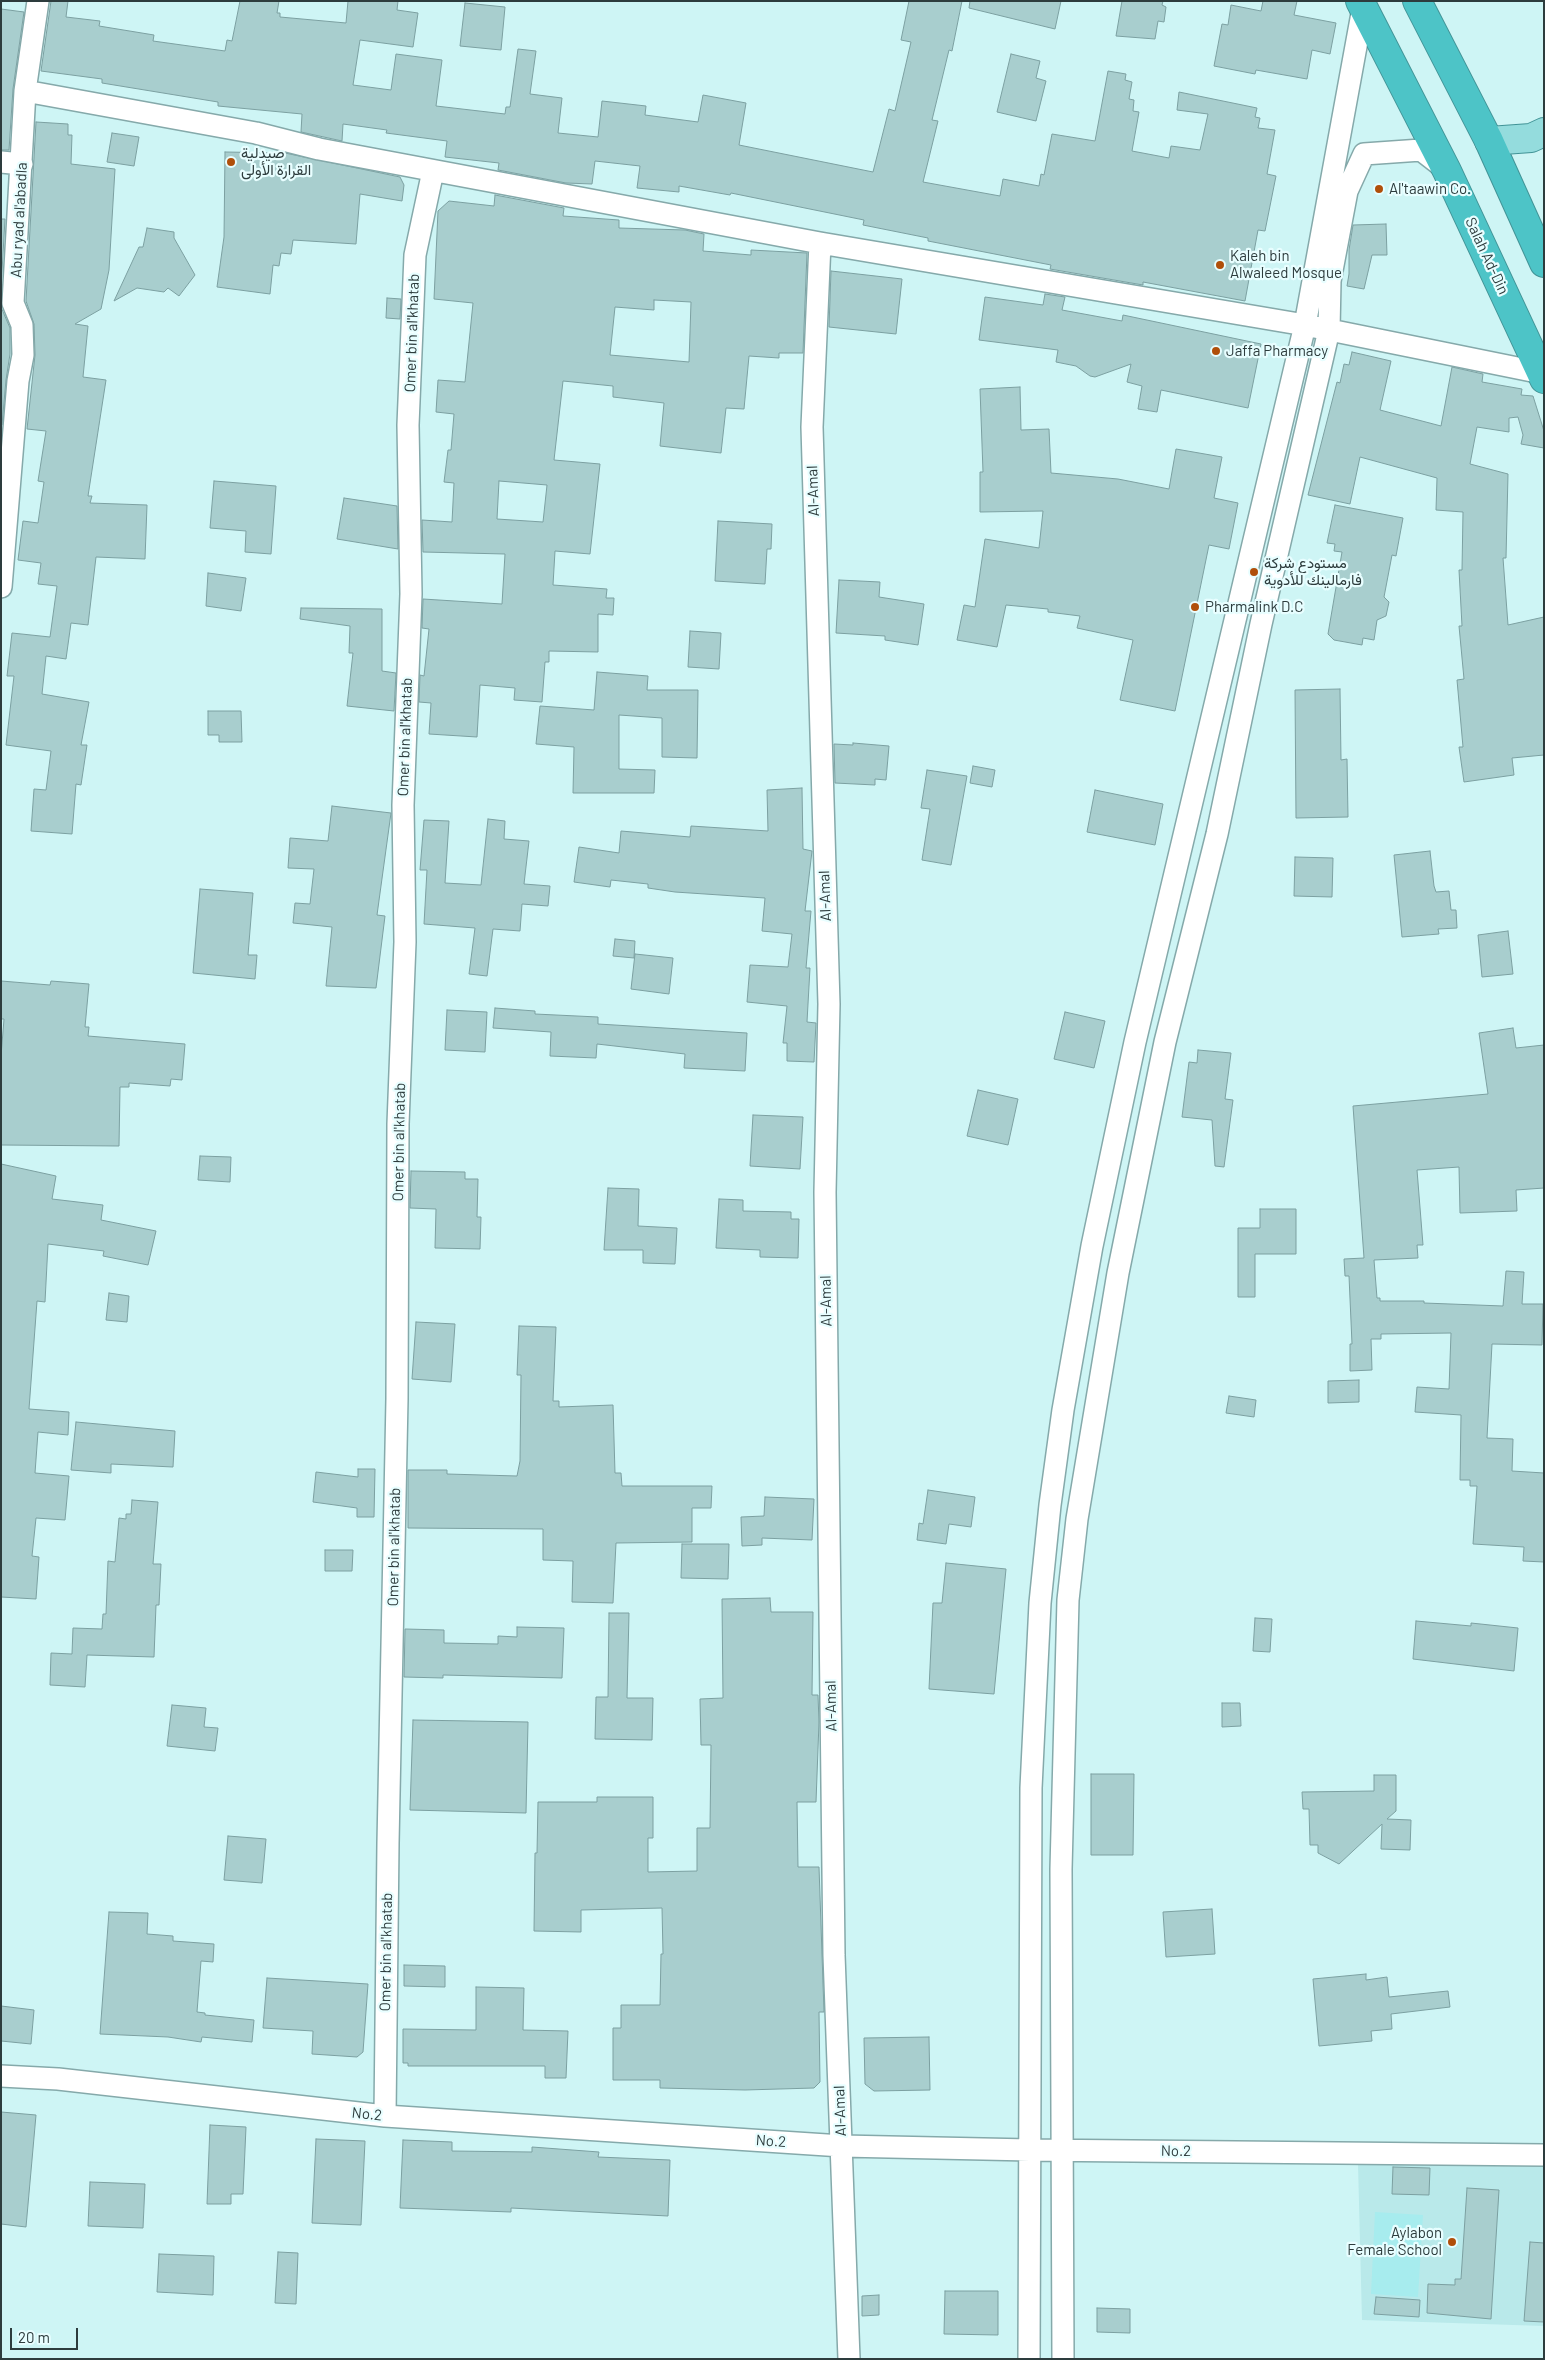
<!DOCTYPE html>
<html>
<head>
<meta charset="utf-8">
<style>
  body { margin:0 }
  #map { position:relative; width:1545px; height:2360px; overflow:hidden; background:#cef5f5; font-family:Barlow,sans-serif }
  canvas { display:block }
  .frame { position:absolute; inset:0; border:2px solid #2d3c3d; pointer-events:none }
  .scale { position:absolute; left:10px; top:2328px; width:68px; height:22px; box-sizing:border-box; border:2px solid #2d3c3d; border-top:0; padding-left:6px; font-size:15px; line-height:18px; white-space:nowrap; color:#2d3c3d; -webkit-text-stroke:4px #e8feff; paint-order:stroke }
</style>
</head>
<body>
<div id="map">
<canvas width="1545" height="2360"></canvas>
<div class="frame"></div>
<div class="scale">20 m</div>
</div>
<script>
const ctx = document.querySelector('canvas').getContext('2d');
ctx.lineJoin = 'round';
function fill(path, color) { ctx.fillStyle = color; ctx.fill(path, 'evenodd'); }
const poly = rows => new Path2D(rows.map(r => 'M' + r).join(''));
function strokePath(path, color, width, dash) { ctx.strokeStyle = color; ctx.lineWidth = width; ctx.lineCap = dash ? 'butt' : 'round'; ctx.setLineDash(dash || []); ctx.stroke(path); }
function write(font, color, halo, rows, align = 'center') {
  ctx.font = font + ' Barlow,Vazirmatn,sans-serif'; ctx.lineWidth = 4.5; ctx.setLineDash([]); ctx.textBaseline = 'middle'; ctx.strokeStyle = halo; ctx.fillStyle = color; for (const [text, x, y, turn = 0] of rows) {
    ctx.save(); ctx.translate(x, y); ctx.rotate((+turn || 0) * Math.PI / 180); ctx.textAlign = isNaN(turn) ? turn : align; if (halo) ctx.strokeText(text, 0, 0); ctx.fillText(text, 0, 0); ctx.restore();
  }
}
fill(poly([
  [1358,2164,1544,2164,1544,2326,1362,2320]
]), '#b9e9ea');
fill(poly([
  [1375,2212,1423,2215,1418,2297,1371,2294]
]), '#a7ecee');
const building = poly([
  [51,1,68,1,66,17,100,21,99,26,154,35,153,41,225,51,227,40,232,41,240,1,279,1,277,13,280,13,280,17,346,23,348,1,398,1,397,10,418,13,413,47,360,40,353,85,391,90,396,54,442,60,436,106,505,114,506,107,510,107,518,49,536,51,530,94,562,98,558,133,598,137,602,101,646,106,645,115,698,122,703,95,746,103,739,145,873,172,889,109,895,111,911,42,901,40,909,1,962,1,952,51,949,50,932,120,938,121,923,182,1000,196,1003,179,1039,186,1041,174,1044,175,1052,134,1095,141,1108,71,1126,74,1125,80,1132,82,1129,99,1134,100,1133,111,1139,112,1132,151,1169,158,1171,146,1200,150,1208,114,1177,110,1179,92,1257,108,1255,117,1260,118,1258,128,1275,130,1267,174,1276,176,1265,231,1258,230,1245,301,1143,282,1143,285,1050,269,1051,265,928,241,928,238,863,225,864,220,731,193,730,195,679,186,679,192,637,188,640,166,595,161,592,184,566,183,498,170,499,163,445,157,447,141,386,133,387,130,343,124,342,141,301,132,302,114,218,106,218,102,102,83,102,79,41,71,51,1],
  [970,1,1061,1,1055,29,969,8,970,1],
  [1122,1,1163,1,1162,5,1166,7,1164,22,1158,21,1155,39,1116,36,1122,1],
  [1263,1,1297,1,1294,15,1336,23,1330,54,1312,50,1307,79,1256,70,1255,74,1214,66,1222,24,1228,25,1231,5,1261,11,1263,1],
  [465,3,505,7,501,50,460,46,465,3],
  [1,9,24,12,13,89,9,150,1,150,1,9],
  [1011,54,1040,61,1036,78,1046,81,1036,121,997,112,1011,54],
  [36,122,68,124,68,135,72,135,71,164,115,169,109,270,101,309,75,324,88,326,83,377,106,380,88,496,92,496,90,503,147,505,145,559,96,557,88,625,71,623,66,659,46,656,42,694,89,702,81,745,87,745,81,785,76,784,72,834,31,831,34,789,46,790,51,751,6,745,14,676,7,676,12,633,50,637,57,586,38,584,41,563,18,560,23,521,38,523,44,482,38,481,46,431,27,429,35,355,34,324,26,301,36,122],
  [112,133,139,137,134,166,107,162,112,133],
  [225,152,285,153,400,177,404,185,402,201,360,194,356,244,293,240,291,254,281,253,279,266,273,265,270,294,217,287,224,237,225,152],
  [495,195,564,208,563,216,619,220,619,228,685,230,704,234,703,251,751,255,751,250,807,253,803,353,779,353,779,358,749,356,744,409,726,408,721,453,660,446,664,403,613,397,613,386,563,381,554,460,600,464,590,554,555,551,553,585,607,589,606,598,614,598,613,615,598,614,598,652,549,651,549,662,545,662,542,702,514,700,515,688,480,685,477,737,429,734,431,703,419,702,420,675,424,676,429,629,422,628,423,599,502,604,505,554,423,552,422,520,452,522,454,483,444,482,448,450,451,450,454,414,436,412,438,380,465,382,473,303,434,299,438,211,449,201,494,206,495,195],
  [654,300,691,302,689,362,610,355,615,307,654,310,654,300],
  [499,481,547,485,543,522,497,519,499,481],
  [1,219,5,219,1,289,1,219],
  [1386,224,1387,255,1372,255,1364,289,1347,286,1349,274,1349,250,1353,225,1386,224],
  [147,228,174,232,174,238,195,275,179,296,168,288,164,292,137,288,114,301,139,247,143,247,147,228],
  [831,271,902,279,896,334,829,327,831,271],
  [1045,294,1065,297,1062,310,1122,321,1123,315,1261,344,1248,408,1161,390,1157,412,1138,409,1142,386,1127,382,1131,364,1095,377,1090,376,1076,366,1056,362,1058,350,979,340,985,297,1043,305,1045,294],
  [387,298,401,299,400,319,386,318,387,298],
  [1,307,10,328,10,354,6,380,2,425,1,307],
  [1352,352,1391,361,1380,410,1441,426,1452,367,1483,374,1482,382,1522,389,1521,395,1533,396,1544,431,1544,448,1521,444,1523,435,1518,417,1509,418,1509,432,1477,427,1470,464,1508,474,1506,558,1503,558,1508,625,1544,617,1544,755,1512,758,1514,775,1464,782,1459,747,1463,747,1457,680,1464,679,1459,626,1462,626,1459,570,1462,570,1463,512,1436,510,1437,478,1360,457,1350,504,1308,495,1337,382,1340,383,1344,364,1349,365,1352,352],
  [1020,387,1021,430,1049,429,1051,473,1118,479,1169,489,1176,449,1222,457,1214,498,1238,503,1229,549,1209,545,1175,711,1120,700,1133,640,1077,628,1080,616,1048,612,1048,609,1006,605,997,647,957,640,964,605,975,607,985,539,1039,548,1043,511,980,512,980,472,983,472,980,389,1020,387],
  [214,481,276,486,271,554,245,552,246,531,210,528,214,481],
  [344,498,397,506,398,549,337,539,344,498],
  [1335,505,1403,518,1396,556,1392,555,1384,597,1389,602,1386,616,1377,620,1374,640,1363,638,1362,645,1334,640,1328,634,1342,552,1334,551,1335,544,1327,543,1335,505],
  [718,521,772,524,771,549,767,549,765,584,715,581,718,521],
  [208,573,246,578,241,611,206,606,208,573],
  [839,580,880,582,879,597,924,604,918,645,885,640,885,636,836,633,839,580],
  [301,608,382,609,382,671,396,673,394,711,347,706,353,653,349,653,350,626,300,619,301,608],
  [690,631,721,633,719,669,688,667,690,631],
  [597,672,648,676,647,690,698,690,697,758,662,757,662,718,619,715,619,769,655,770,654,793,573,793,574,747,536,744,540,706,594,710,597,672],
  [1340,689,1341,760,1347,759,1348,817,1296,818,1295,690,1340,689],
  [208,711,241,711,242,742,219,742,219,735,208,735,208,711],
  [853,743,889,746,886,780,875,779,875,785,835,783,834,744,853,745,853,743],
  [973,766,995,770,992,787,970,783,973,766],
  [927,770,967,776,951,865,922,860,930,809,921,808,927,770],
  [802,788,803,849,812,851,805,911,811,911,806,968,810,968,807,1022,816,1023,814,1062,787,1061,787,1043,783,1043,787,1006,747,1002,750,965,788,967,792,934,762,931,765,898,675,892,648,888,648,884,611,880,610,887,574,882,579,847,619,853,621,831,690,837,691,826,768,831,767,790,802,788],
  [1095,790,1163,804,1155,845,1087,832,1095,790],
  [332,806,391,813,377,915,385,916,376,988,326,986,332,927,293,923,295,903,310,904,314,869,288,868,290,838,328,841,332,806],
  [488,819,505,821,504,839,529,841,524,884,550,886,548,906,522,904,520,931,493,929,487,976,469,974,475,928,424,924,427,870,420,870,424,820,449,821,445,883,481,885,488,819],
  [1430,851,1434,886,1436,892,1449,891,1451,910,1456,910,1457,928,1438,929,1439,934,1402,937,1394,855,1430,851],
  [1295,857,1333,858,1332,897,1294,896,1295,857],
  [200,889,253,893,248,955,257,955,255,979,193,973,200,889],
  [1508,931,1513,974,1482,977,1478,935,1508,931],
  [615,939,635,941,634,958,613,956,615,939],
  [635,954,673,958,669,994,631,989,635,954],
  [1,981,50,985,51,981,89,984,85,1027,89,1027,88,1036,185,1044,182,1080,171,1079,170,1086,129,1083,129,1087,120,1087,119,1146,1,1145,1,1056,4,1019,1,1019,1,981],
  [495,1008,535,1011,535,1014,598,1017,598,1024,747,1033,745,1071,684,1068,685,1054,597,1044,596,1058,550,1056,551,1032,493,1028,495,1008],
  [447,1010,487,1012,485,1052,445,1050,447,1010],
  [1065,1012,1105,1021,1094,1068,1054,1059,1065,1012],
  [1513,1028,1516,1048,1544,1045,1544,1188,1516,1190,1517,1211,1460,1213,1459,1167,1417,1170,1423,1245,1417,1245,1418,1258,1374,1260,1377,1298,1380,1298,1380,1301,1424,1301,1424,1303,1503,1306,1506,1271,1524,1272,1522,1304,1543,1304,1542,1345,1492,1344,1487,1438,1513,1439,1512,1471,1544,1473,1544,1562,1523,1561,1524,1547,1473,1544,1477,1486,1470,1486,1470,1480,1460,1480,1461,1415,1415,1412,1417,1387,1449,1389,1451,1333,1381,1334,1381,1339,1371,1339,1372,1370,1350,1371,1350,1344,1352,1344,1349,1276,1345,1276,1344,1259,1364,1258,1353,1106,1488,1094,1479,1033,1513,1028],
  [1198,1050,1231,1053,1225,1099,1233,1100,1224,1167,1215,1166,1212,1120,1182,1117,1189,1062,1197,1063,1198,1050],
  [978,1090,1018,1099,1008,1145,967,1136,978,1090],
  [753,1115,803,1117,800,1169,750,1166,753,1115],
  [200,1156,231,1157,230,1182,198,1180,200,1156],
  [1,1164,56,1176,52,1199,103,1205,101,1220,156,1231,148,1265,103,1256,104,1251,48,1244,45,1302,37,1301,29,1409,69,1412,68,1435,38,1432,35,1473,69,1476,65,1520,36,1518,32,1556,39,1557,36,1599,1,1597,1,1164],
  [411,1171,465,1172,465,1179,478,1179,477,1217,481,1217,480,1249,435,1248,436,1209,410,1208,411,1171],
  [608,1188,639,1189,638,1226,677,1228,675,1264,643,1263,643,1250,604,1250,608,1188],
  [719,1199,743,1200,743,1211,791,1212,791,1219,799,1219,798,1258,760,1257,760,1250,716,1248,719,1199],
  [1260,1209,1296,1209,1296,1254,1255,1254,1255,1297,1238,1297,1238,1228,1260,1228,1260,1209],
  [109,1293,129,1296,127,1322,106,1320,109,1293],
  [416,1322,455,1324,451,1382,412,1379,416,1322],
  [519,1326,556,1327,553,1401,559,1401,559,1407,613,1405,615,1473,621,1473,622,1486,712,1486,711,1508,692,1508,692,1542,616,1543,613,1603,572,1602,573,1561,543,1560,543,1529,408,1528,408,1470,447,1470,447,1474,517,1476,520,1461,521,1375,517,1375,519,1326],
  [1359,1380,1359,1402,1328,1403,1328,1381,1359,1380],
  [1229,1396,1256,1400,1254,1417,1226,1413,1229,1396],
  [76,1422,175,1431,173,1467,111,1464,111,1473,71,1470,76,1422],
  [358,1469,375,1469,374,1517,357,1517,357,1508,313,1502,316,1472,358,1477,358,1469],
  [928,1490,975,1497,971,1527,949,1524,946,1544,917,1540,919,1523,923,1524,928,1490],
  [765,1497,814,1499,812,1540,762,1538,762,1545,742,1546,741,1517,764,1516,765,1497],
  [132,1500,158,1502,153,1564,161,1564,159,1605,156,1605,154,1657,87,1655,85,1687,50,1685,51,1653,72,1654,73,1628,102,1629,103,1614,106,1614,108,1561,115,1562,119,1518,126,1519,126,1514,131,1514,132,1500],
  [682,1544,729,1544,728,1579,681,1578,682,1544],
  [325,1550,353,1550,352,1571,325,1571,325,1550],
  [946,1563,1006,1569,994,1694,929,1689,933,1603,942,1603,946,1563],
  [770,1598,771,1612,813,1612,812,1695,818,1695,819,1722,816,1802,797,1802,798,1867,819,1867,824,2012,819,2012,820,2082,814,2088,745,2090,660,2088,660,2080,613,2080,613,2028,621,2028,621,2005,660,2005,661,1954,663,1954,662,1908,581,1910,581,1932,534,1931,535,1853,537,1853,538,1802,597,1802,597,1797,653,1797,653,1838,648,1838,648,1872,697,1871,697,1828,710,1828,711,1745,701,1745,700,1699,723,1698,722,1599,770,1598],
  [609,1613,629,1613,627,1698,653,1698,652,1740,595,1739,596,1697,608,1697,609,1613],
  [1255,1618,1272,1619,1270,1652,1253,1651,1255,1618],
  [1416,1621,1471,1626,1471,1623,1518,1628,1514,1671,1413,1659,1416,1621],
  [517,1627,564,1628,562,1678,443,1675,443,1678,404,1677,405,1629,444,1630,444,1643,498,1644,498,1636,517,1637,517,1627],
  [1222,1703,1240,1703,1241,1726,1222,1727,1222,1703],
  [172,1705,206,1708,204,1727,218,1728,215,1751,167,1746,172,1705],
  [413,1720,528,1722,526,1813,410,1810,413,1720],
  [1091,1774,1134,1774,1133,1855,1091,1855,1091,1774],
  [1374,1775,1396,1775,1396,1811,1387,1819,1411,1820,1410,1850,1381,1849,1382,1824,1339,1864,1318,1853,1318,1845,1310,1845,1309,1809,1303,1809,1302,1792,1374,1791,1374,1775],
  [228,1836,266,1839,262,1883,224,1880,228,1836],
  [1212,1909,1215,1954,1166,1957,1163,1912,1212,1909],
  [109,1912,148,1913,147,1934,173,1936,173,1941,214,1944,213,1962,201,1961,197,2012,205,2013,205,2015,254,2020,252,2042,202,2037,201,2042,168,2037,100,2034,109,1912],
  [404,1965,445,1966,445,1987,404,1986,404,1965],
  [1366,1974,1366,1980,1387,1977,1389,1997,1448,1991,1450,2007,1391,2014,1392,2029,1371,2031,1372,2041,1319,2046,1313,1979,1366,1974],
  [267,1978,368,1984,363,2052,357,2057,312,2054,313,2031,263,2028,267,1978],
  [476,1987,524,1988,523,2030,568,2031,566,2078,545,2078,545,2066,408,2066,408,2063,403,2063,403,2029,476,2030,476,1987],
  [1,2006,34,2010,31,2044,1,2041,1,2006],
  [929,2037,930,2090,874,2091,865,2084,864,2038,929,2037],
  [1,2112,36,2115,26,2227,1,2224,1,2112],
  [210,2125,246,2127,243,2194,231,2194,231,2204,207,2204,210,2125],
  [316,2139,365,2141,361,2225,312,2223,316,2139],
  [403,2140,452,2142,452,2151,532,2152,532,2147,599,2152,598,2157,670,2160,668,2216,511,2208,511,2212,400,2208,403,2140],
  [1393,2167,1430,2168,1429,2195,1392,2194,1393,2167],
  [90,2182,145,2184,143,2228,88,2226,90,2182],
  [1467,2188,1499,2190,1491,2319,1427,2313,1428,2284,1455,2285,1455,2279,1461,2279,1467,2188],
  [1530,2242,1544,2243,1544,2322,1524,2321,1530,2242],
  [278,2252,298,2253,296,2304,275,2303,278,2252],
  [159,2254,214,2256,213,2295,157,2292,159,2254],
  [945,2291,998,2291,998,2335,944,2334,945,2291],
  [879,2295,879,2315,862,2316,862,2296,879,2295],
  [1376,2297,1420,2300,1419,2317,1374,2314,1376,2297],
  [1097,2308,1130,2309,1130,2333,1097,2332,1097,2308]
]);
fill(building, '#a8cece');
strokePath(building, '#7ca0a1', 1);
const minor = poly([
  [25,91,256,133,319,149,820,243,1305,325,1542,373],
  [1,162,22,164],
  [820,243,812,427,829,1004,825,1192,834,1955,849,2359],
  [1,587,18,381,23,355,22,325,13,303,25,91,38,1],
  [1,2076,58,2079,385,2116,842,2146,1030,2150,1544,2155],
  [385,2116,388,1843,397,1399,398,1124,405,942,403,805,411,594,408,425,415,255,433,171],
  [1029,2359,1031,1788,1040,1603,1050,1505,1063,1410,1092,1246,1135,1042,1305,325,1363,8],
  [1063,2359,1061,1869,1068,1600,1077,1519,1118,1273,1165,1042,1217,834,1261,624,1329,330,1330,281,1347,191,1364,154,1421,150,1443,167]
]);
const major = poly([
  [1489,141,1531,138,1544,132]
]);
const highway = poly([
  [1360,1,1447,171,1544,379],
  [1417,1,1489,141,1544,263]
]);
strokePath(minor, '#85a9aa', 24);
strokePath(major, '#429497', 30);
strokePath(highway, '#429497', 30);
strokePath(minor, '#fff', 21);
strokePath(major, '#94dcdd', 28);
strokePath(highway, '#4dc4c7', 28);
for (const [x, y, r, color] of [
  [231,162,5,"#b04f0a"],
  [1379,189,5,"#b04f0a"],
  [1220,265,5,"#b04f0a"],
  [1216,351,5,"#b04f0a"],
  [1254,572,5,"#b04f0a"],
  [1195,607,5,"#b04f0a"],
  [1452,2242,5,"#b04f0a"]
]) { const dot = new Path2D(); dot.arc(x, y, r, 0, 2 * Math.PI); ctx.fillStyle = color; ctx.fill(dot); strokePath(dot, '#e8feff', 2); }
write('15px', '#2d3c3d', '#e8feff', [
  ["صيدلية",241,153],
  ["القرارة الأولى",241,170],
  ["Al'taawin Co.",1389,189],
  ["Kaleh bin",1230,256],
  ["Alwaleed Mosque",1230,273],
  ["Jaffa Pharmacy",1226,351],
  ["مستودع شركة",1264,563],
  ["فارمالينك للأدوية",1264,580],
  ["Pharmalink D.C",1205,607],
  ["Aylabon",1442,2233,"right"],
  ["Female School",1442,2250,"right"]
], 'left');
write('15px', '#2d3c3d', '#e8feff', [
  ["Abu ryad al'abadla",19,220,-87],
  ["Salah Ad-Din",1487,256,65],
  ["Omer bin al'khatab",412,333,-88],
  ["Al-Amal",813,491,-92],
  ["Omer bin al'khatab",405,737,-88],
  ["Al-Amal",825,896,-92],
  ["Omer bin al'khatab",399,1142,-89],
  ["Al-Amal",826,1301,-91],
  ["Omer bin al'khatab",394,1547,-89],
  ["Al-Amal",831,1706,-91],
  ["Omer bin al'khatab",386,1952,-89],
  ["Al-Amal",840,2111,-92],
  ["No.2",367,2114,6],
  ["No.2",771,2141,4],
  ["No.2",1176,2151,1]
]);
</script>
</body>
</html>
